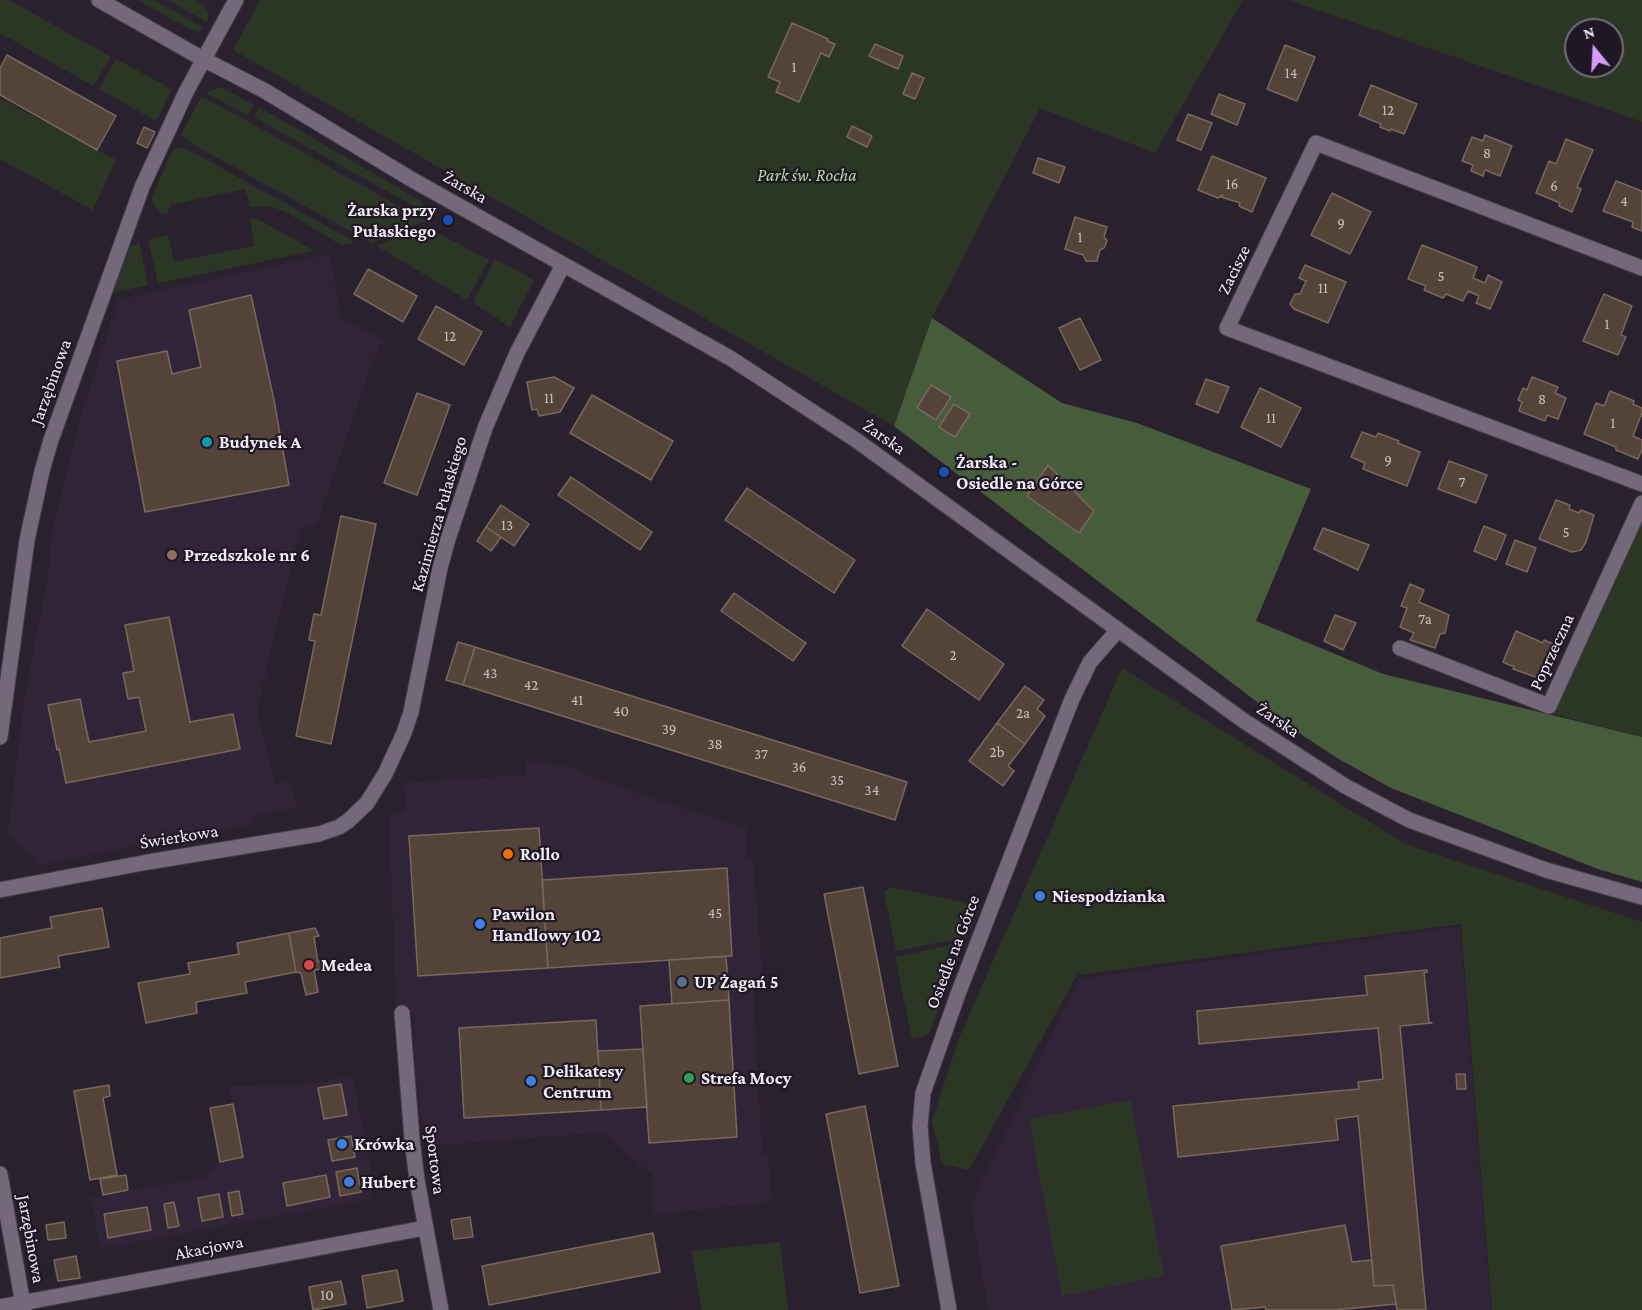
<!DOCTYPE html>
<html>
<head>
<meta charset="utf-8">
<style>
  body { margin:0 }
  #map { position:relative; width:1642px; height:1310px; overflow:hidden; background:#2a212f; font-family:"Crimson Pro",serif }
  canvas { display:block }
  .north { position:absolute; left:1564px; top:18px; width:60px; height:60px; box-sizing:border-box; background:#201725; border:2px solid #746c78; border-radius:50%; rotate:342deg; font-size:16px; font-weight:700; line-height:24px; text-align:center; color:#f1ebf4 }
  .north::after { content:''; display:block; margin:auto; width:21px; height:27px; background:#d49cfb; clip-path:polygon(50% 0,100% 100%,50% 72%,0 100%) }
</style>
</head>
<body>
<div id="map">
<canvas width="1642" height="1310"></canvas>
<div class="north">N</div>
</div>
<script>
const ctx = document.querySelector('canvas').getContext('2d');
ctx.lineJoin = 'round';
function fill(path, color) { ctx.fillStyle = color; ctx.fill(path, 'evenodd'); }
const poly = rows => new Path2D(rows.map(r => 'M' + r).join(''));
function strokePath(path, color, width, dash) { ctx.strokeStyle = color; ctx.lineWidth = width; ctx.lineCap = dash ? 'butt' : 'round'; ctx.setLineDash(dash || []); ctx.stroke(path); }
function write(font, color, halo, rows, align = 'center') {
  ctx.font = font + ' "Crimson Pro",serif'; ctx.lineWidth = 4.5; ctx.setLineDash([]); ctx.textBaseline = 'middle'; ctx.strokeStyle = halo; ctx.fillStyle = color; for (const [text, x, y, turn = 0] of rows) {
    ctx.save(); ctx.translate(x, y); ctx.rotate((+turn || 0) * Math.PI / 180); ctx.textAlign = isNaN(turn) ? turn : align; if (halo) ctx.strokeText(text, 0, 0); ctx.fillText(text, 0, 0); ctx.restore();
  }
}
fill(poly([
  [330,254,341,318,382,340,369,371,317,524,300,528,257,710,275,784,291,781,297,808,254,815,252,824,37,865,8,832,24,700,50,565,50,544,76,432,118,300],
  [526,760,572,768,583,774,665,803,747,829,745,858,753,859,763,981,753,985,762,1154,768,1154,772,1202,652,1214,652,1171,647,1171,605,1132,429,1146,424,1136,414,1054,414,1013,403,1013,396,1004,389,814,406,813,404,783,525,775],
  [1460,926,1491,1310,988,1310,971,1205,1078,979],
  [353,1076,374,1187,371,1194,364,1200,100,1248,91,1198,203,1178,220,1162,210,1108,233,1103,229,1086,303,1085]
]), '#322438');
fill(poly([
  [0,0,9,0,111,57,93,86,0,33],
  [138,0,154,0,204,28,199,32,191,30],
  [168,0,197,0,206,9,208,16,207,22],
  [260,0,1243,0,1155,153,1040,108,932,318,894,426,233,50],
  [1288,0,1642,0,1642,122,1574,98],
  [1576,30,1612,30,1612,66,1576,66],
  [116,59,166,86,171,91,158,118,154,120,99,89],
  [220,87,254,105,248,115,206,93],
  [201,97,246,120,425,221,372,243,201,149,181,135],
  [0,98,116,160,93,210,0,159],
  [259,107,421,201,428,214,254,117],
  [175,148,183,148,205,159,352,240,352,243,341,245,286,212,270,206,250,207,245,189,170,205,167,214,161,213,153,205,152,197,171,153],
  [250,218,262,221,314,251,158,283,148,240,168,235,174,262,254,246],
  [424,226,489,260,467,300,377,246],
  [139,242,148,285,112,293,129,248],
  [495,259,532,279,533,282,510,327,475,304,474,301],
  [1642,504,1642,737,1549,713],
  [1122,668,1405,844,1642,922,1642,1310,1492,1310,1461,924,1077,975,969,1170,942,1164,932,1121,959,1038],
  [891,887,977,905,978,909,967,937,896,951,884,892],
  [965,942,929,1034,912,1039,895,957],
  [1130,1100,1164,1276,1062,1296,1029,1119],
  [780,1242,788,1310,702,1310,691,1251]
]), '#2b3724');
fill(poly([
  [932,318,1062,403,1137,423,1311,489,1256,621,1383,674,1642,737,1642,882,1598,869,1391,788,1337,758,1290,727,894,426]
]), '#475c3b');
const building = poly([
  [792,23,828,39,827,41,835,44,829,57,821,53,799,102,776,92,780,82,768,77,792,23],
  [875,44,903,56,898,69,869,56,875,44],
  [1285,45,1315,57,1297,101,1267,89,1285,45],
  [7,55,116,116,97,150,0,95,0,68,7,55],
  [912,73,924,78,915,99,903,94,912,73],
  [1371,85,1417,104,1404,134,1391,129,1390,131,1380,127,1381,124,1359,115,1371,85],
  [1219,94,1245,104,1237,125,1211,114,1219,94],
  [1188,114,1212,123,1201,150,1177,140,1188,114],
  [852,126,872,136,867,147,847,137,852,126],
  [144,127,155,132,147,148,137,143,144,127],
  [1485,135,1512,146,1500,176,1485,170,1483,176,1471,171,1473,165,1462,161,1472,137,1483,141,1485,135],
  [1566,139,1593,150,1577,187,1581,189,1572,212,1559,206,1560,203,1536,193,1549,161,1556,164,1566,139],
  [1212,156,1266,178,1252,212,1239,206,1240,203,1221,197,1223,195,1218,198,1198,190,1212,156],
  [1038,158,1065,167,1059,183,1033,173,1038,158],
  [1616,181,1642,191,1642,231,1632,227,1633,222,1603,211,1616,181],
  [1332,193,1371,212,1350,254,1311,235,1332,193],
  [1075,217,1107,227,1104,237,1107,241,1104,248,1100,250,1097,261,1086,261,1083,255,1065,249,1075,217],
  [1422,245,1477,267,1473,278,1485,283,1488,275,1502,282,1490,309,1476,303,1479,296,1468,291,1463,301,1446,294,1443,298,1424,290,1426,286,1408,279,1422,245],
  [1305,265,1346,282,1328,323,1294,309,1290,304,1295,294,1300,294,1306,281,1299,278,1305,265],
  [368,269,417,296,403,322,354,294,368,269],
  [1604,294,1632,306,1621,335,1626,337,1618,355,1583,341,1604,294],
  [251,295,274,400,289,485,145,512,117,361,167,351,172,374,201,367,189,310,251,295],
  [436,306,482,332,464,365,418,339,436,306],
  [1080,318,1101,360,1080,370,1059,328,1080,318],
  [554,377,574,388,560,412,539,416,537,409,532,410,527,382,554,377],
  [1532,377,1558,387,1555,393,1566,398,1558,419,1547,415,1545,421,1519,411,1522,402,1518,400,1523,388,1527,390,1532,377],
  [1206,379,1229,387,1218,413,1196,404,1206,379],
  [931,385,951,397,936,420,917,408,931,385],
  [1260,388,1301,408,1281,447,1241,427,1260,388],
  [1610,391,1634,401,1633,404,1642,408,1642,413,1633,436,1642,440,1642,449,1638,459,1616,450,1616,447,1584,434,1596,403,1604,406,1610,391],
  [417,393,450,405,417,495,384,483,417,393],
  [592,395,673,441,651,480,570,433,592,395],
  [954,404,970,414,955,437,939,427,954,404],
  [1362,432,1376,437,1378,433,1399,441,1398,443,1420,452,1407,486,1363,469,1365,463,1351,457,1362,432],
  [1449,461,1487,475,1476,503,1438,489,1449,461],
  [1048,465,1094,511,1079,533,1027,496,1048,465],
  [571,477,652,532,640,550,558,495,571,477],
  [747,488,855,560,834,593,725,520,747,488],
  [1556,500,1570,505,1569,509,1579,513,1581,510,1594,515,1586,542,1581,550,1572,552,1539,539,1556,500],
  [501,505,529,524,514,546,486,527,501,505],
  [341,516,376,524,331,744,296,736,315,641,309,640,314,614,321,615,341,516],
  [1484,526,1506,535,1496,560,1474,551,1484,526],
  [486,527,501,537,491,551,477,541,486,527],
  [1323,528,1369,545,1358,570,1314,549,1323,528],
  [1515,540,1536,548,1527,572,1506,564,1515,540],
  [1410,584,1424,590,1419,602,1449,615,1445,633,1440,634,1435,648,1410,640,1414,633,1400,627,1407,608,1401,606,1410,584],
  [734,593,806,643,793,661,721,611,734,593],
  [927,609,1004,664,979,700,902,646,927,609],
  [1335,615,1356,623,1343,650,1324,641,1335,615],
  [169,617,190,722,233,714,240,749,66,783,59,749,57,750,48,705,80,699,89,742,146,731,139,697,128,699,123,673,134,671,125,625,169,617],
  [1516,631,1543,643,1544,640,1558,646,1544,680,1513,669,1514,667,1503,662,1516,631],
  [458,642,475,647,463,685,446,680,458,642],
  [475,647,907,782,895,820,463,685,475,647],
  [1025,686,1044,700,1037,709,1045,716,1025,744,997,723,1025,686],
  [997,723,1025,744,1008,766,1014,771,1003,786,969,761,997,723],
  [539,828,548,968,418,976,409,836,539,828],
  [727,868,732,956,548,968,542,880,727,868],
  [863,887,898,1066,859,1074,824,894,863,887],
  [102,908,109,947,58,956,60,967,0,978,0,938,52,928,50,917,102,908],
  [315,928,319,936,314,937,318,962,323,960,324,965,323,969,314,970,318,992,306,995,301,973,296,972,289,933,315,928],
  [289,933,296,972,245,982,247,993,196,1002,197,1013,146,1023,138,983,190,974,188,963,239,954,237,943,289,933],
  [726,956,729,1000,672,1004,669,960,726,956],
  [1427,970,1427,972,1424,973,1429,1022,1432,1023,1400,1026,1426,1310,1397,1310,1393,1285,1374,1286,1358,1116,1336,1119,1338,1140,1178,1157,1173,1106,1359,1089,1358,1082,1383,1079,1378,1028,1199,1044,1197,1011,1367,995,1365,976,1427,970],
  [729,1000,737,1137,649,1143,640,1006,729,1000],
  [596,1020,601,1110,464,1118,459,1028,596,1020],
  [643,1049,647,1107,601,1110,598,1051,643,1049],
  [1456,1074,1465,1074,1466,1089,1457,1089,1456,1074],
  [341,1084,347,1115,324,1119,318,1088,341,1084],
  [109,1085,110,1096,103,1098,117,1175,90,1180,74,1091,109,1085],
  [233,1104,243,1157,220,1162,210,1108,233,1104],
  [865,1106,899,1286,860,1293,826,1114,865,1106],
  [351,1136,355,1157,332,1161,328,1140,351,1136],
  [357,1168,361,1192,340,1196,336,1172,357,1168],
  [126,1175,128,1190,103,1195,100,1179,126,1175],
  [326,1175,330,1197,287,1206,283,1183,326,1175],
  [239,1191,243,1214,232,1216,228,1193,239,1191],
  [219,1194,223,1217,202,1221,198,1198,219,1194],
  [174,1202,179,1226,168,1228,164,1204,174,1202],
  [147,1207,151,1230,108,1238,104,1214,147,1207],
  [470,1217,473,1237,454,1239,451,1220,470,1217],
  [64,1222,66,1238,48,1240,46,1225,64,1222],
  [1345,1225,1352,1262,1372,1260,1374,1286,1393,1285,1396,1304,1334,1310,1266,1310,1265,1307,1232,1310,1221,1246,1345,1225],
  [653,1233,660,1272,489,1305,482,1266,653,1233],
  [76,1256,80,1278,58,1281,54,1260,76,1256],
  [397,1270,403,1301,367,1308,362,1276,397,1270],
  [341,1281,346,1304,313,1310,309,1287,341,1281]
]);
fill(building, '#534338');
strokePath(building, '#79685c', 1.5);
const minor = poly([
  [99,0,203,59,265,91,411,179,730,358,856,440,1244,721,1345,786,1409,820,1546,870,1642,897],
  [1642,268,1316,143,1227,328,1642,484],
  [1400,648,1549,706,1642,503],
  [0,737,27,540,42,471,51,440,142,187,186,92,236,0],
  [0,890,148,862,319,834,339,827,348,821,367,803,385,774,404,733,411,712,440,568,448,539,485,428,517,353,563,265],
  [402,1013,412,1139,417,1180,441,1310],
  [0,1174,24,1310],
  [0,1307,425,1228],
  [949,1310,923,1163,920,1126,923,1093,958,994,1072,699,1090,662,1118,630]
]);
strokePath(minor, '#443c48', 17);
strokePath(minor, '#74697a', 15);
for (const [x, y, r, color] of [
  [448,220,6,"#1a4fb4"],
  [207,442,6,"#0f9aa8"],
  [944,472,6,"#1a4fb4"],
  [172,555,6,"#8d6e63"],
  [508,854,6,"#e8710a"],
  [1040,896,6,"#3f7fe0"],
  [480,924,6,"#3f7fe0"],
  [309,965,6,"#e0444e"],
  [682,982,6,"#5c6f8a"],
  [689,1078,6,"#2e9e5b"],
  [531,1081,6,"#3f7fe0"],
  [342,1144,6,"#3f7fe0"],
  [349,1182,6,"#3f7fe0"]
]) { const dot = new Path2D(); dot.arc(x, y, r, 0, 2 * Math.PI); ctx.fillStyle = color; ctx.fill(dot); strokePath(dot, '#201725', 2); }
write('15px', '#cac1c5', null, [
  ["1",794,67],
  ["14",1291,73],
  ["12",1388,110],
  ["8",1487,153],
  ["16",1232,184],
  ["6",1554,186],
  ["4",1624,201],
  ["9",1341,223],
  ["1",1080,237],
  ["5",1441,276],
  ["11",1323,288],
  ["1",1607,324],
  ["12",450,336],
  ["11",549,398],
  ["8",1542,399],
  ["11",1271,418],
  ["1",1613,423],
  ["9",1388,460],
  ["7",1462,482],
  ["13",507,525],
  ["5",1566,532],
  ["7a",1425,619],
  ["2",953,655],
  ["43",490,673],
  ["42",531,685],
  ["41",577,700],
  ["40",621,711],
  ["2a",1023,713],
  ["39",669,729],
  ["38",715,744],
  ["2b",997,752],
  ["37",761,754],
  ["36",799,767],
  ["35",837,780],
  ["34",872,790],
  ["45",715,913],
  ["10",327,1295]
]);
write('italic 18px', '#b3d89d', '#201725', [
  ["Park św. Rocha",807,175]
]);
write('18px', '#f1ebf4', '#201725', [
  ["Żarska",465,187,30],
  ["Zacisze",1234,270,-64],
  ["Jarzębinowa",51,382,-70],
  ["Żarska",884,437,35],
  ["Kazimierza Pułaskiego",439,514,-74],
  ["Poprzeczna",1552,652,-65],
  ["Żarska",1278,720,34],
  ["Świerkowa",179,837,-9],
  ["Osiedle na Górce",953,952,-69],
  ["Sportowa",435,1160,83],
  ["Jarzębinowa",31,1239,80],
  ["Akacjowa",209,1248,-11]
]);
write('bold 18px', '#f1ebf4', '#201725', [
  ["Żarska przy",436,210,"right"],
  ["Pułaskiego",436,231,"right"],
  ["Budynek A",219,442],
  ["Żarska -",956,462],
  ["Osiedle na Górce",956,483],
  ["Przedszkole nr 6",184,555],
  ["Rollo",520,854],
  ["Niespodzianka",1052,896],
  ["Pawilon",492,914],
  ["Handlowy 102",492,935],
  ["Medea",321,965],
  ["UP Żagań 5",694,982],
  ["Delikatesy",543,1071],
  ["Centrum",543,1092],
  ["Strefa Mocy",701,1078],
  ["Krówka",354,1144],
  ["Hubert",361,1182]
], 'left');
</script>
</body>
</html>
